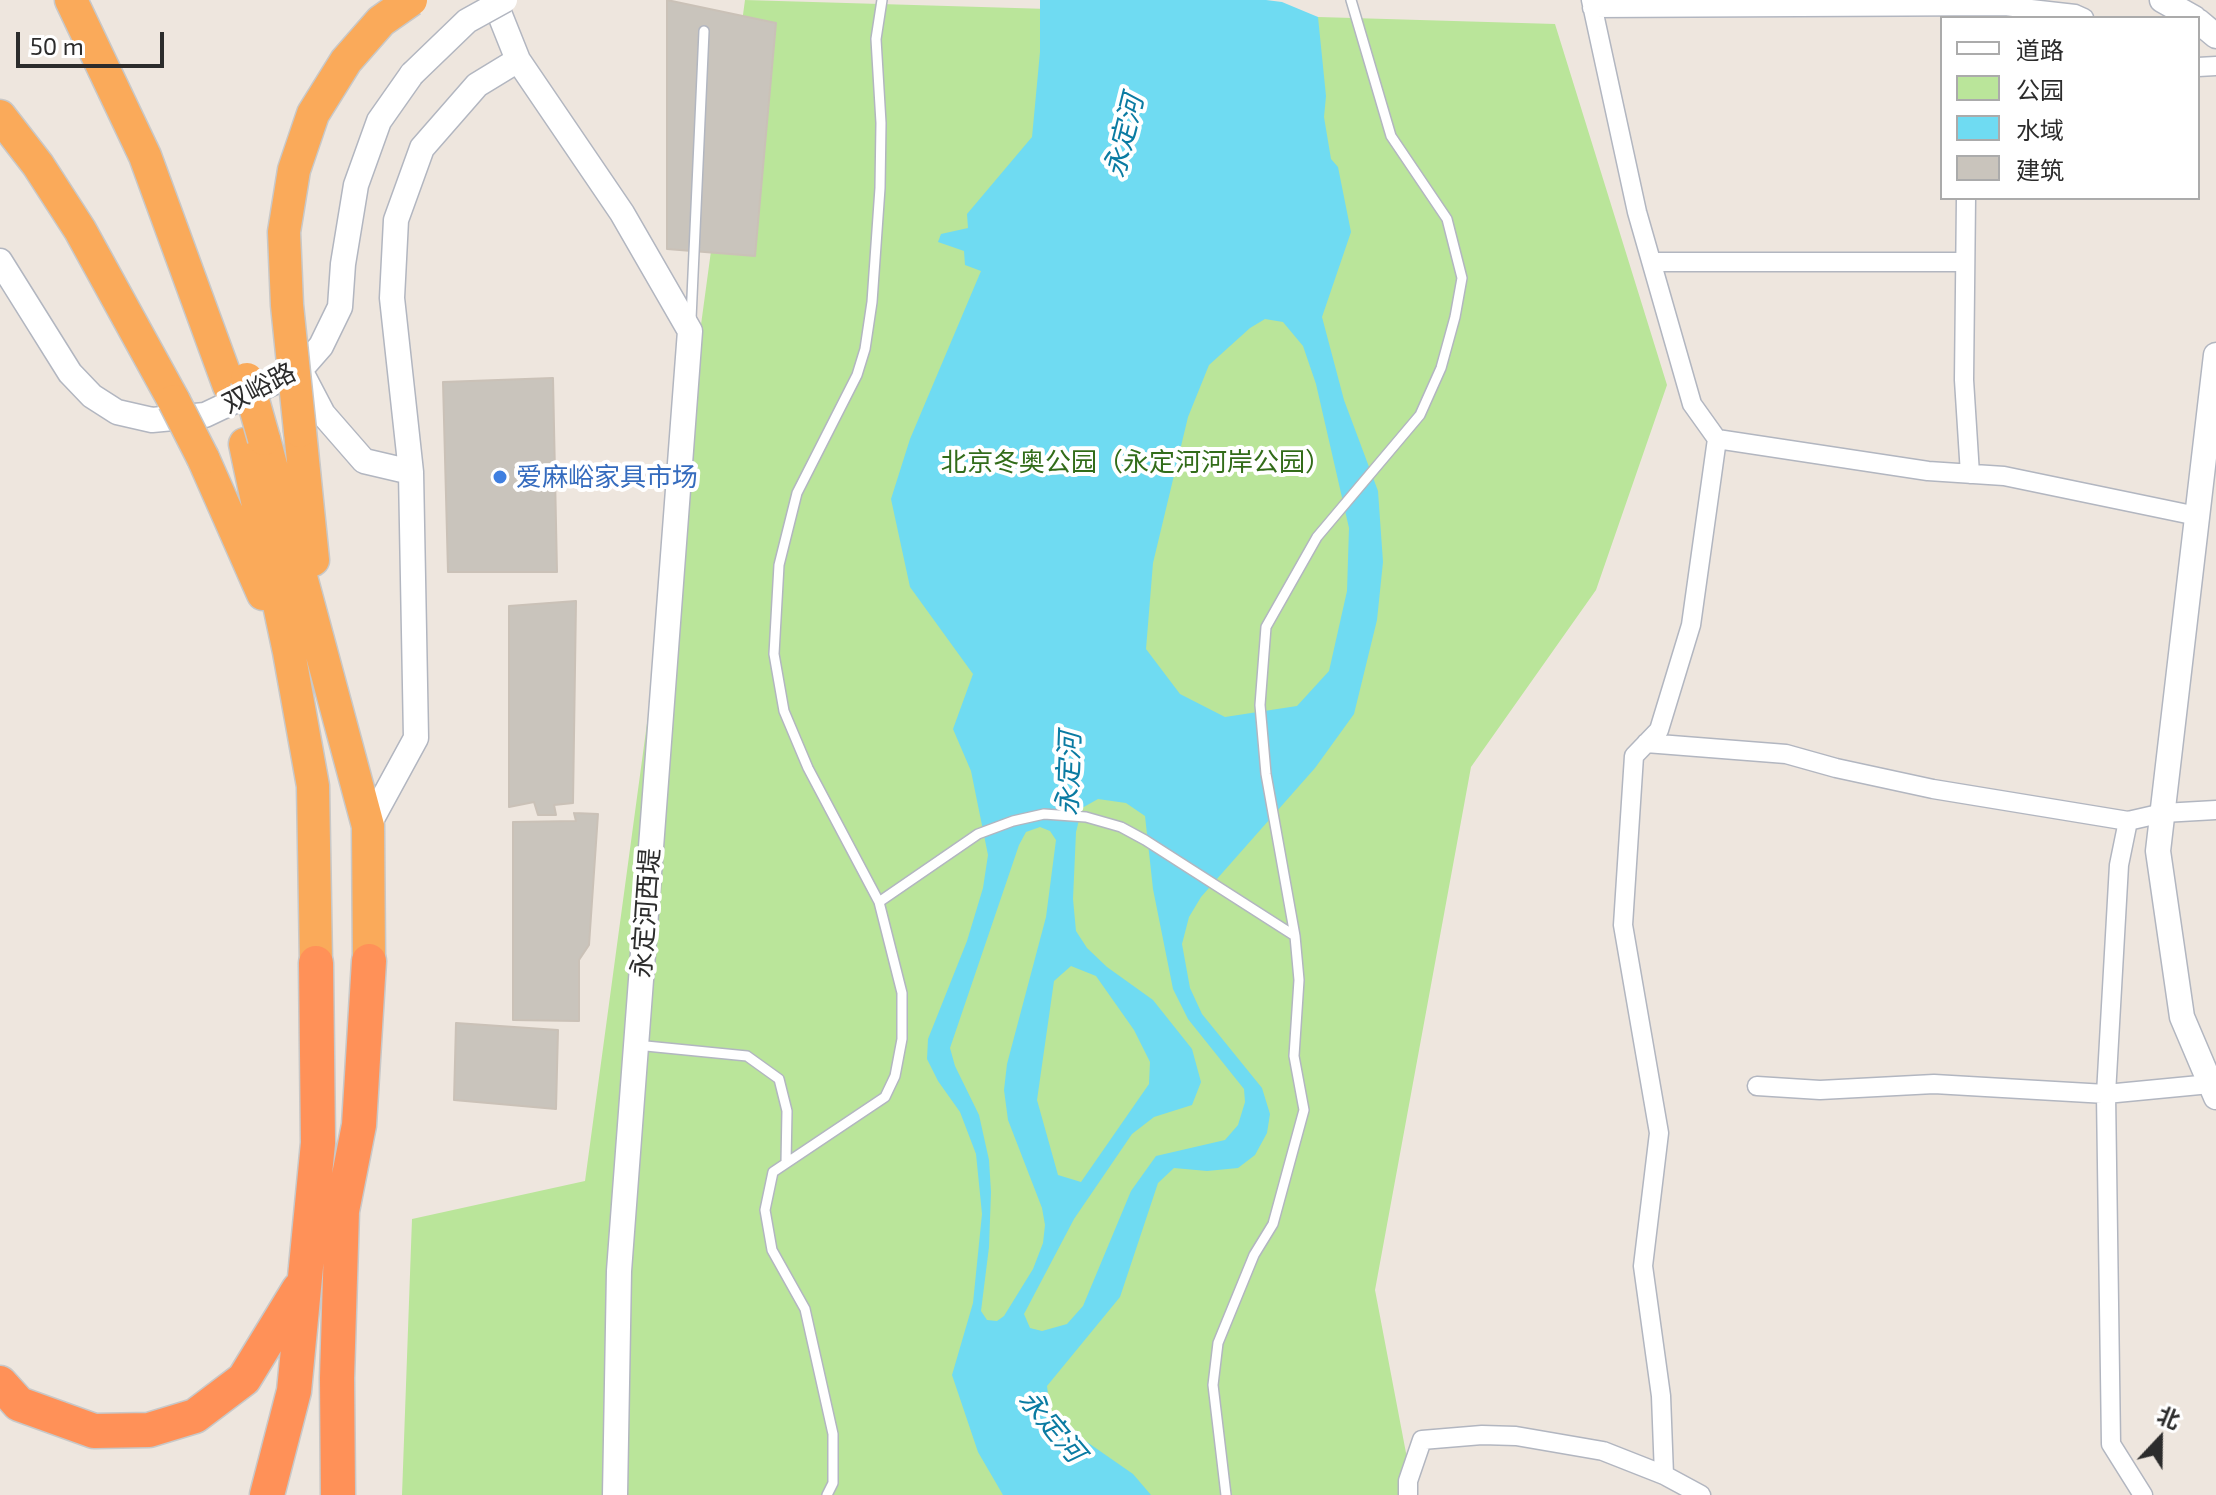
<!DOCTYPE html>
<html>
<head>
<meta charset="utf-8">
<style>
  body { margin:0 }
  #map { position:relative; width:2216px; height:1495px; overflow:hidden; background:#eee6de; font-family:"Exo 2","Noto Sans SC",sans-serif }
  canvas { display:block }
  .legend { position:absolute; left:1940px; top:16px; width:260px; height:184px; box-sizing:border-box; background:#fff; border:2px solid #ababab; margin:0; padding:10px 14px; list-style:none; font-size:24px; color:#2c2c2c }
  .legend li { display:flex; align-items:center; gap:16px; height:40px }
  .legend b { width:40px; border:2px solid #ababab }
  .north { position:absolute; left:2120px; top:1399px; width:80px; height:80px; -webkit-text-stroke:6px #fff; paint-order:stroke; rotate:22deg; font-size:22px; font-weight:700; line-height:32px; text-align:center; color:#2c2c2c }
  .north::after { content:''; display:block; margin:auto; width:28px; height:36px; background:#2c2c2c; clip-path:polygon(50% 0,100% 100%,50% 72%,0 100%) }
  .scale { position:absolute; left:16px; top:32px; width:148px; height:36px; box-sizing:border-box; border:4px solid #2c2c2c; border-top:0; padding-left:10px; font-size:24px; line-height:28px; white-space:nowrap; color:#2c2c2c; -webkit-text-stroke:6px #fff; paint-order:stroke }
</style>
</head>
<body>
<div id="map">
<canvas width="2216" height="1495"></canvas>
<ul class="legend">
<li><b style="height:10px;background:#fff"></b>道路</li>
<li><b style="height:22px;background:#bae59a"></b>公园</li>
<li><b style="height:22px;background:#6fdbf2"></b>水域</li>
<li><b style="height:22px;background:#c9c4bc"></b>建筑</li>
</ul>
<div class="north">北</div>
<div class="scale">50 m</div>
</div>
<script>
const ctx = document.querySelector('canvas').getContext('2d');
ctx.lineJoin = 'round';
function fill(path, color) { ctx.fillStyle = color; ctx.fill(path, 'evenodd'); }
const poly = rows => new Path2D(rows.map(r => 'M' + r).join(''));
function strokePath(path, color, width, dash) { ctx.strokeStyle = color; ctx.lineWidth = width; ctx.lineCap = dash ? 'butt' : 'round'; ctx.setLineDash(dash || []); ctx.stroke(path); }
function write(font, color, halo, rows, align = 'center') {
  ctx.font = font + ' "Exo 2","Noto Sans SC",sans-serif'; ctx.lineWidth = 8; ctx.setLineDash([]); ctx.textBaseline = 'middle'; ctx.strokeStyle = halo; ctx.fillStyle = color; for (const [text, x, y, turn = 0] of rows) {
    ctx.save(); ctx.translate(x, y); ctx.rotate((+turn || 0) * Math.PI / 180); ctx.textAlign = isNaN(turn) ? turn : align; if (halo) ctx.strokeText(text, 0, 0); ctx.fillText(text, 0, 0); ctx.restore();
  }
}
fill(poly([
  [745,0,1555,24,1667,385,1596,590,1471,767,1375,1290,1414,1495,402,1495,412,1219,585,1181]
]), '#bae59a');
fill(poly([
  [1040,0,1266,0,1282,2,1318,17,1326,96,1324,117,1331,159,1338,167,1351,232,1322,317,1344,400,1378,491,1383,562,1377,620,1354,714,1315,768,1201,897,1189,917,1182,944,1190,988,1202,1014,1262,1088,1270,1114,1267,1133,1255,1155,1238,1168,1207,1171,1174,1168,1158,1183,1120,1297,1047,1386,1051,1417,1133,1474,1151,1495,1003,1495,978,1452,952,1375,973,1303,982,1214,976,1154,960,1112,938,1081,927,1059,928,1039,967,941,983,888,988,855,971,771,953,729,973,674,910,587,891,499,910,439,981,271,965,265,964,251,938,242,941,234,968,228,967,214,1032,137,1040,52],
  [1265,319,1283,322,1303,346,1316,384,1349,528,1347,591,1329,671,1297,706,1225,717,1180,694,1146,649,1153,563,1188,417,1209,365,1250,328],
  [1098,799,1126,803,1145,816,1153,889,1173,989,1188,1019,1244,1089,1245,1102,1238,1125,1225,1140,1156,1156,1131,1191,1083,1306,1067,1324,1042,1331,1030,1328,1024,1314,1074,1219,1132,1134,1154,1117,1192,1105,1201,1082,1192,1049,1153,1000,1107,967,1087,948,1076,931,1073,899,1076,832,1082,808],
  [1040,827,1050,831,1056,840,1046,917,1007,1064,1004,1090,1008,1120,1042,1208,1045,1225,1043,1243,1033,1269,1004,1316,997,1321,987,1320,981,1311,989,1247,991,1192,989,1160,979,1115,955,1066,950,1048,1019,845,1026,832],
  [1071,966,1096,976,1134,1030,1150,1062,1149,1084,1081,1182,1058,1175,1037,1100,1054,981]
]), '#6fdbf2');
const building = poly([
  [667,0,776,23,755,256,667,249,667,0],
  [553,378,557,572,448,572,443,382,553,378],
  [576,601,573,803,554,805,556,815,538,815,534,802,509,807,509,606,576,601],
  [574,813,598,814,589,945,579,960,579,1021,513,1020,513,822,576,821,574,813],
  [456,1023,558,1030,556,1109,454,1100,456,1023]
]);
fill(building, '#c9c4bc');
strokePath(building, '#cac1b7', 2);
const service = poly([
  [691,319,704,31],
  [879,902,978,834,1013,821,1044,814,1086,817,1121,827,1145,840,1295,936],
  [636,1045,747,1056,779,1079,787,1111,786,1163],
  [827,1495,833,1483,833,1434,805,1309,772,1250,765,1210,773,1172,885,1097,895,1076,902,1039,902,993,879,902,808,768,784,711,774,654,779,565,797,493,857,375,865,349,872,302,880,188,881,123,876,39,882,0],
  [1226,1495,1213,1385,1218,1343,1254,1255,1273,1224,1304,1110,1294,1056,1299,980,1295,936,1266,774,1260,705,1266,627,1317,537,1420,415,1441,368,1455,317,1462,278,1447,219,1391,136,1351,0]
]);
const minor = poly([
  [1591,0,1637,212,1692,404,1717,439,1928,471,2004,476,2197,516],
  [1592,8,2005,6,2075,14,2084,18],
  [2198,67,2216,66],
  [1966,198,1964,380,1970,474],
  [1652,262,1965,262],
  [1646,743,1786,754,1836,768,1933,789,2128,821,2163,813,2216,810],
  [2128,821,2119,865,2106,1094,2111,1444,2143,1495],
  [1757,1086,1820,1090,1934,1084,2106,1094,2210,1084],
  [1664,1475,1661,1396,1643,1266,1659,1133,1623,925,1634,756,1659,730,1691,625,1717,439],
  [1408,1495,1408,1481,1422,1440,1482,1435,1516,1436,1603,1451,1664,1475,1701,1495]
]);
const tertiary = poly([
  [494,0,518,60,622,213,690,331,619,1271,615,1495],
  [2162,0,2194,18],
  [2198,21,2216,36],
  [0,261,70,373,92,396,117,412,152,420,205,415,300,370,321,346,340,307,343,264,356,185,379,121,412,74],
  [2216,355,2158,851,2182,1017,2216,1097],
  [300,370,323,414,364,461,411,472],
  [368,826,416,738,411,472,392,298,396,220,422,148,477,85,518,60]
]);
const trunk = poly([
  [71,0,145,156,229,386],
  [0,116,38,165,80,230,174,401],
  [300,431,313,560],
  [264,439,368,826,369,961],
  [245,444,289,652,313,786,316,963],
  [203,458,263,594]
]);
const motorway = poly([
  [0,1383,19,1404,94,1431,149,1430,195,1416,244,1379,299,1289],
  [267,1495,294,1391,318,1143,316,963],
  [338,1495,337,1378,342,1211,359,1125,369,961]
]);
strokePath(service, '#b2b6c0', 12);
strokePath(minor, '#b2b6c0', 21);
strokePath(tertiary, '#b2b6c0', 27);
strokePath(trunk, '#c8c8c8', 35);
strokePath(motorway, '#c8c8c8', 37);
strokePath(service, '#fff', 9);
strokePath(minor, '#fff', 18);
strokePath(tertiary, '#fff', 24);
strokePath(trunk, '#faaa5a', 32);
strokePath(motorway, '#ff9158', 34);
const tertiaryBridge = poly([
  [412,74,467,21,505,0]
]);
const trunkBridge = poly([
  [247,379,264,439],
  [174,401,203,458],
  [300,431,287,305,284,232,294,170,313,114,346,61,381,21,411,0]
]);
strokePath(tertiaryBridge, '#b2b6c0', 27, []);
strokePath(trunkBridge, '#c8c8c8', 35, []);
strokePath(tertiaryBridge, '#fff', 24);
strokePath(trunkBridge, '#faaa5a', 32);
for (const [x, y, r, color] of [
  [500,477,8,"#3f7fe0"]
]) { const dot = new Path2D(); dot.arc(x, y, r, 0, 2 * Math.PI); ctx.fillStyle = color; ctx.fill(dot); strokePath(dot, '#fff', 3); }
write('26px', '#2c2c2c', '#fff', [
  ["双峪路",259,388,-27],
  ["永定河西堤",646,913,-86]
]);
write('26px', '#326c19', '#fff', [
  ["北京冬奥公园（永定河河岸公园）",1136,462]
]);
write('26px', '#366cbe', '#fff', [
  ["爱麻峪家具市场",516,477]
], 'left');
write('italic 28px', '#0a7ba2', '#fff', [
  ["永定河",1124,136,-76],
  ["永定河",1069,774,-88],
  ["永定河",1052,1426,50]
]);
</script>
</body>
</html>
